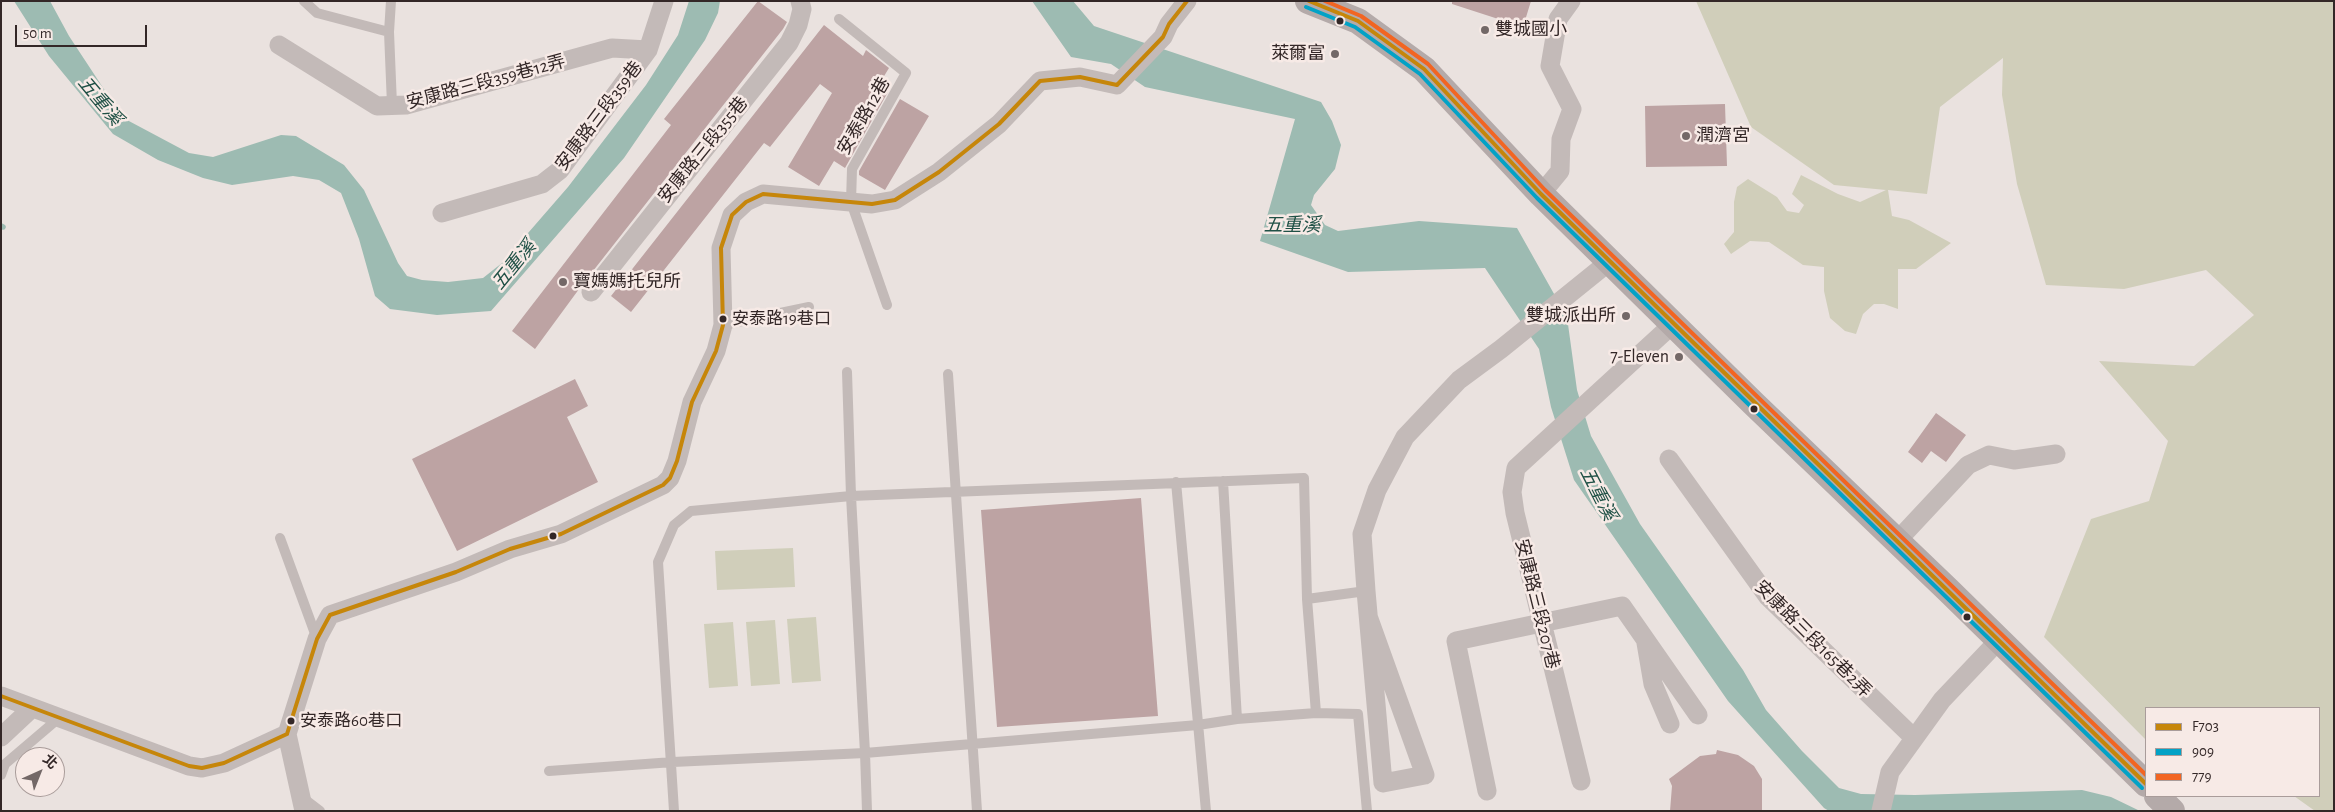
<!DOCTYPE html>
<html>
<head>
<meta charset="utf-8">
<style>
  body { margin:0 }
  #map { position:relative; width:2335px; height:812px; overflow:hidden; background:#eae2df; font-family:"Alegreya Sans","Noto Sans TC",sans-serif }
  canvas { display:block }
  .frame { position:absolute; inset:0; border:2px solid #332727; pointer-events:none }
  .legend { position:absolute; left:2145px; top:707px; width:175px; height:90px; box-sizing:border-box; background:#f7eae6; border:1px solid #a99c9a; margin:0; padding:6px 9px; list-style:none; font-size:15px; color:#332727 }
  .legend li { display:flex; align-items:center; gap:10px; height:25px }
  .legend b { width:25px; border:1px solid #a99c9a }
  .north { position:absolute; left:15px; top:747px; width:50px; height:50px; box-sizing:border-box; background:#f7eae6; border:1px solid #a99c9a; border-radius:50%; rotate:44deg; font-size:14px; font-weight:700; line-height:20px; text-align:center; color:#332727 }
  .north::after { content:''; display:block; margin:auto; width:18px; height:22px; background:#736867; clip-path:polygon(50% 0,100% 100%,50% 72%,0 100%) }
  .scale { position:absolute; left:15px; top:25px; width:132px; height:22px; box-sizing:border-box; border:2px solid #332727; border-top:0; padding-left:6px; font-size:15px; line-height:18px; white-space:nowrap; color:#332727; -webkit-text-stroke:4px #f7eae6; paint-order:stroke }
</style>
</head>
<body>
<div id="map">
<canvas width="2335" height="812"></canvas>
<div class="frame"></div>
<ul class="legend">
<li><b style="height:6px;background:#c6860a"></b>F703</li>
<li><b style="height:6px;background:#03a2c6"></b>909</li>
<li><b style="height:6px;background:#f26522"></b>779</li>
</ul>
<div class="north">北</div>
<div class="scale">50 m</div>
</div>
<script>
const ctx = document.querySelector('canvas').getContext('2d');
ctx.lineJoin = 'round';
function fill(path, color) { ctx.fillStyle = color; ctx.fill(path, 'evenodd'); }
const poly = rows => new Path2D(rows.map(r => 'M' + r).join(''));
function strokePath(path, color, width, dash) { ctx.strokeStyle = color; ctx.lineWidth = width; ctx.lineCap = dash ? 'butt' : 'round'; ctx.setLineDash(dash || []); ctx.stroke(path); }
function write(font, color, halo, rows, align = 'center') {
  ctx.font = font + ' "Alegreya Sans","Noto Sans TC",sans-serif'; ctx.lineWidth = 5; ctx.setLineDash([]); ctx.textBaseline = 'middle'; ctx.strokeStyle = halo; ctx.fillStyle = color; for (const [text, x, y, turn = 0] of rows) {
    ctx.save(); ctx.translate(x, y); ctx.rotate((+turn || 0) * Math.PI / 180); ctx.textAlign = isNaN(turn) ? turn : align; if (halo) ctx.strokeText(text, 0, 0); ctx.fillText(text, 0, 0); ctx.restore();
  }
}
fill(poly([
  [1696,1,2334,1,2334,811,2315,811,2294,796,2319,796,2319,708,2146,708,2146,740,2044,637,2091,519,2149,501,2168,441,2099,361,2194,366,2254,315,2206,270,2124,289,2046,285,2017,184,2002,95,2003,58,1940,107,1927,194,1888,190,1892,216,1909,220,1951,243,1916,269,1898,269,1898,309,1884,304,1874,304,1863,314,1856,334,1845,331,1830,318,1824,291,1824,267,1803,265,1769,242,1750,241,1731,254,1724,244,1734,232,1734,202,1737,187,1748,179,1777,197,1787,211,1799,213,1804,205,1792,194,1801,175,1838,194,1860,202,1886,190,1834,185,1751,127],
  [793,548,795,587,717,590,715,551],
  [816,617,821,681,792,683,787,619],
  [775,620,780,684,751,686,746,622],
  [733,622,738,686,709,688,704,624]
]), '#d0ceba');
fill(poly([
  [14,1,50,1,69,36,117,109,127,120,189,153,213,157,281,135,296,136,344,165,364,190,398,263,407,276,422,280,448,282,483,278,502,263,568,187,646,85,678,35,689,1,720,1,718,13,705,40,624,158,491,311,437,315,390,309,375,296,359,239,341,193,319,180,293,176,232,185,203,178,158,160,113,134,49,56],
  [1032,1,1073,1,1094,26,1321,102,1332,121,1341,145,1335,169,1314,195,1311,205,1325,225,1338,231,1419,221,1517,228,1567,317,1577,390,1591,436,1640,524,1743,670,1766,710,1802,751,1839,788,1861,794,1915,795,2082,790,2111,797,2140,811,1829,811,1824,808,1728,701,1574,480,1551,407,1539,349,1485,268,1348,272,1260,241,1295,119,1145,87,1111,64,1071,57]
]), '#9dbbb2');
strokePath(poly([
  [1,226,3,227]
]), '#9dbbb2', 5.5);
fill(poly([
  [758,1,787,22,783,29,582,285,535,349,512,331,671,125,664,119],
  [1452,1,1531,1,1523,27,1452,4],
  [824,25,863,56,866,50,889,68,878,86,888,92,845,168,834,161,819,186,788,167,832,93,820,84,770,147,764,143,631,312,611,296],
  [900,99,929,116,885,190,859,175,859,171],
  [1725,104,1727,166,1646,167,1645,106],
  [575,379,588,406,567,417,598,482,457,551,412,459],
  [1936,413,1966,435,1946,462,1931,451,1922,463,1908,452],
  [1141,498,1158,716,997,727,981,510],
  [1717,750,1738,755,1754,766,1762,779,1762,811,1670,811,1672,786,1669,779,1700,756,1716,754]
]), '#bda3a3');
strokePath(poly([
  [304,1,317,13,389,32],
  [391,1,389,32,392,105],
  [839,19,906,73,852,169,851,202,887,305],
  [723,325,809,307],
  [948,374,977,811],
  [1223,481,1237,719],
  [1176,482,1206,811],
  [280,538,317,639],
  [1307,599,1366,591],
  [1316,713,1307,599,1304,478,851,496,865,753,1198,725,1237,719,1316,713,1358,714,1367,811],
  [549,771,673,762,865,753,867,811],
  [1,775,5,764,59,718],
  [303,798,320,811],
  [674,811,658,562,674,525,691,511,851,496,847,372]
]), '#c3bab8', 10);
strokePath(poly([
  [279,45,377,106,406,105,612,48,648,50],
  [1541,194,1560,171,1561,139,1572,109,1550,66,1558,19,1571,1],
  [442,213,542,184,560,170,648,50,664,1],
  [591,292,789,43,798,25,802,9,800,1],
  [1669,459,1768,597,1914,738],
  [1897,541,1968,465,1989,455,2014,460,2056,454],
  [1369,619,1425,775,1383,783,1366,591,1362,534,1377,490,1405,437,1459,380,1501,349,1610,261],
  [1646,643,1653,684,1670,724],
  [1,696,189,766,202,768,224,763,287,734],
  [1,737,32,708],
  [1581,781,1515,513,1512,492,1516,468,1673,324],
  [1487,791,1456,641,1622,606,1698,715],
  [304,811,287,734,317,639,330,615,456,572,510,549,561,534,663,485,670,478,677,461,692,402,716,351,723,325,721,248,732,215,746,202,763,194,872,204,895,200,939,172,999,124,1040,81,1080,77,1117,85,1163,37,1169,24,1187,1],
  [1881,811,1890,772,1942,700,1999,640]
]), '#c3bab8', 19);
strokePath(poly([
  [1308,1,1358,21,1424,69,1541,194,1753,403,1948,590,2146,784],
  [2157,796,2172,811]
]), '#b4aaa9', 26);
strokePath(poly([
  [1309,1,1358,21,1424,69,1541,194,2146,784],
  [1117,85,1163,37,1169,24,1187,1],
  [1,696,189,766,202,768,224,763,287,734],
  [287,734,317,639,330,615,456,572,510,549,561,534,663,485,670,478,677,461,692,402,716,351,723,325,721,248,732,215,746,202,763,194,872,204,895,200,939,172,999,124,1040,81,1080,77,1117,85]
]), '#c6860a', 4);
strokePath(poly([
  [1306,7,1355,27,1420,74,1537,198,2142,788]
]), '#03a2c6', 4);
strokePath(poly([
  [1325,1,1361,16,1428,64,1545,190,2146,775]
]), '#f26522', 4);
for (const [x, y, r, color] of [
  [1340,21,4.5,"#332727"],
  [1485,30,5,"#736867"],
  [1335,54,5,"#736867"],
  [1686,136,5,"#736867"],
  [563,282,5,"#736867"],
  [1626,316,5,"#736867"],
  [723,319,4.5,"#332727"],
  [1679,357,5,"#736867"],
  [1754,409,4.5,"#332727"],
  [553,536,4.5,"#332727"],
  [1967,617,4.5,"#332727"],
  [291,721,4.5,"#332727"]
]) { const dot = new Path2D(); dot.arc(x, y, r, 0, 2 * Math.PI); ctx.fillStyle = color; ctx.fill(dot); strokePath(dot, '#f7eae6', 2); }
write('17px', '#332727', '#f7eae6', [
  ["安泰路19巷口",732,319],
  ["安泰路60巷口",300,721]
], 'left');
write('18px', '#332727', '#f7eae6', [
  ["雙城國小",1495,30],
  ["萊爾富",1325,54,"right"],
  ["潤濟宮",1696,136],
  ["寶媽媽托兒所",573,282],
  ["雙城派出所",1616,316,"right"],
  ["7-Eleven",1669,357,"right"]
], 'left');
write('18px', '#332727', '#f7eae6', [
  ["安康路三段359巷12弄",486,82,-15],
  ["安康路三段359巷",599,116,-53],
  ["安泰路12巷",864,116,-60],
  ["安康路三段355巷",703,150,-51],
  ["安康路三段207巷",1537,604,76],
  ["安康路三段165巷2弄",1813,639,45]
]);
write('italic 19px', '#205146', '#f7eae6', [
  ["五重溪",100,101,50],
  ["五重溪",1292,225],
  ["五重溪",514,265,-51],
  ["五重溪",1598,494,63]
]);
</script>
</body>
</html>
